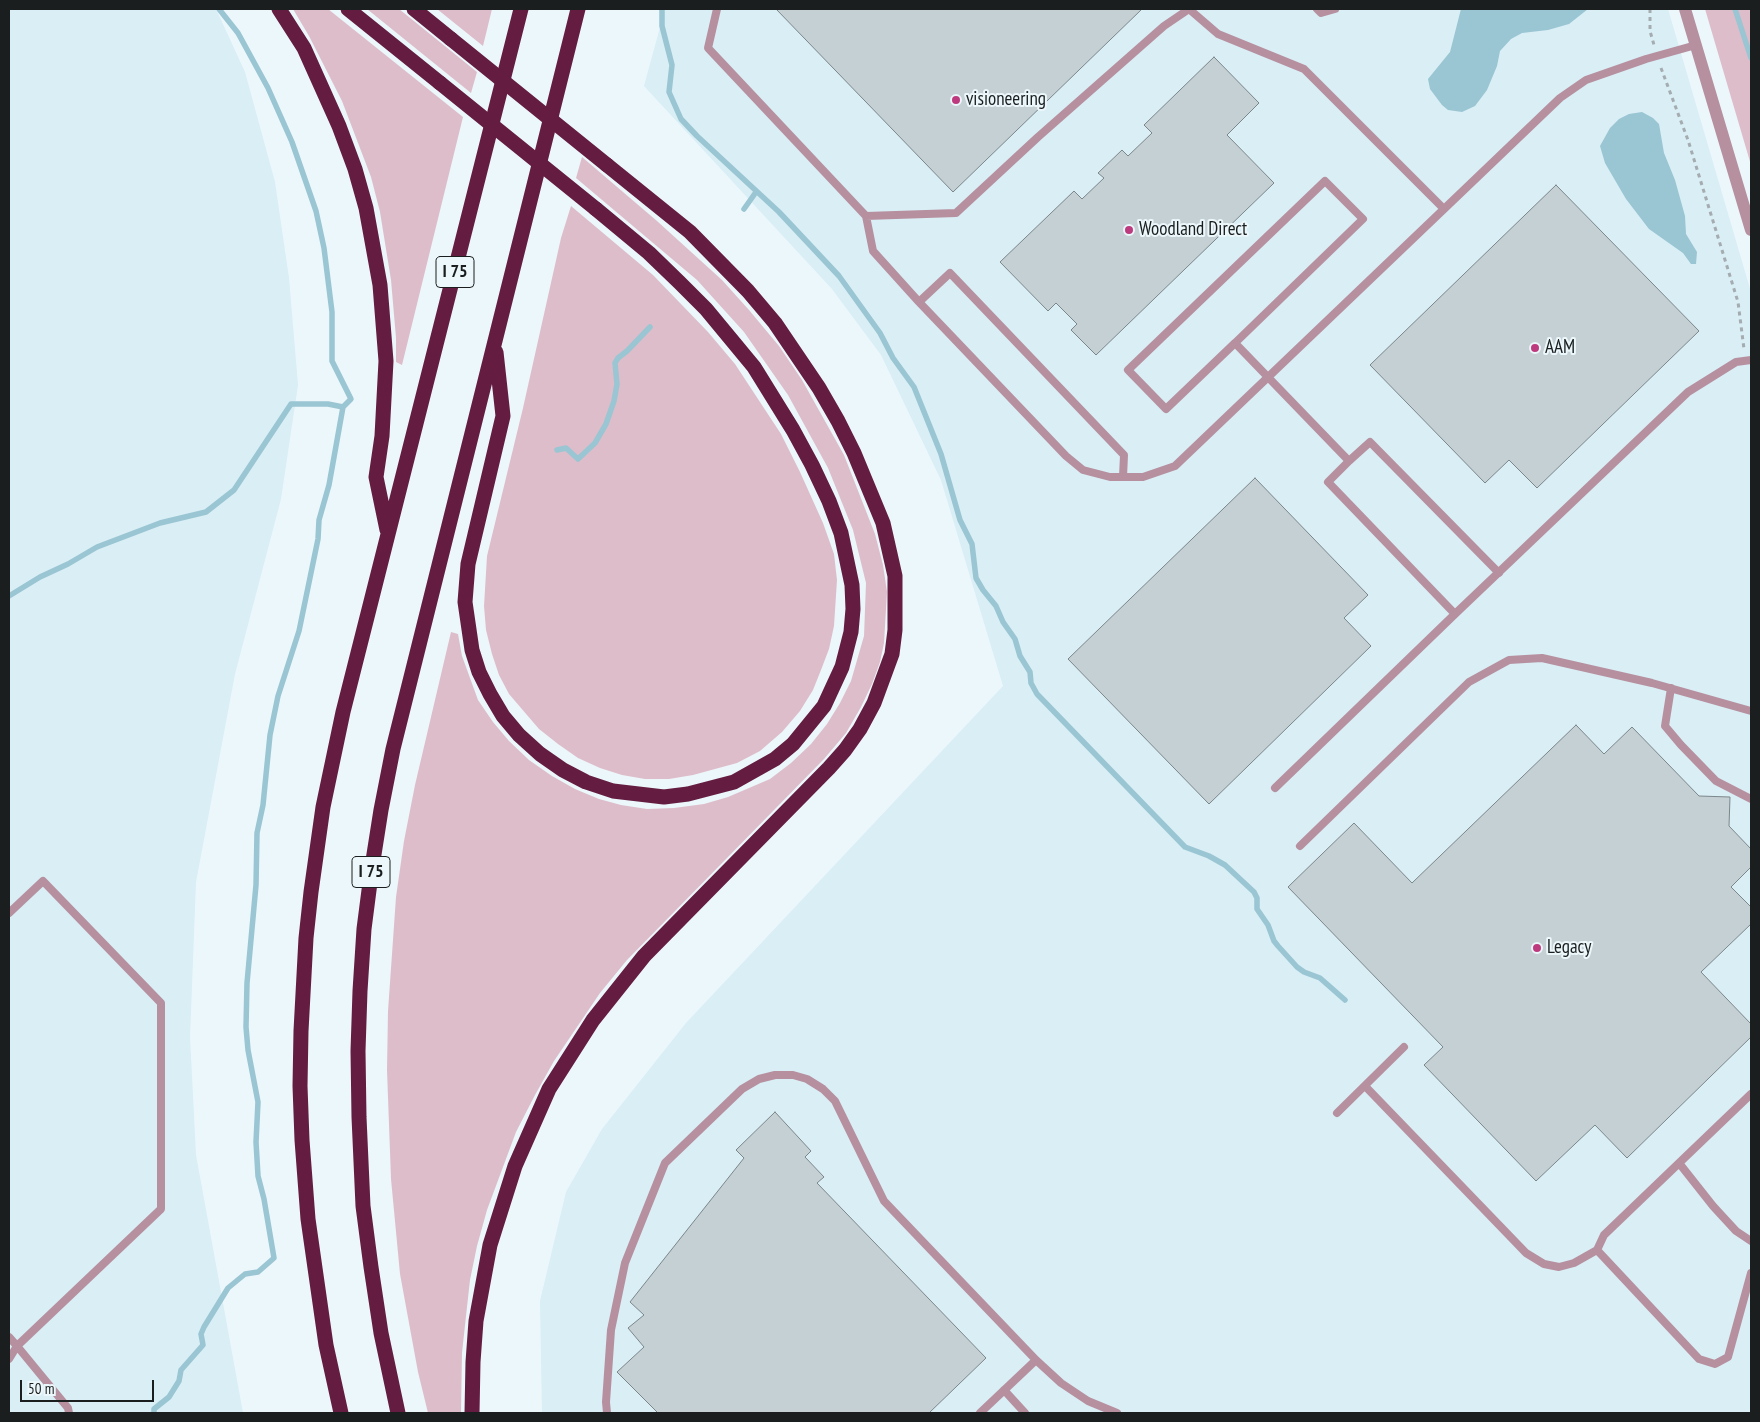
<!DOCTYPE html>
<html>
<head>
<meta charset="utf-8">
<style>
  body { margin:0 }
  #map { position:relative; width:1760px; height:1422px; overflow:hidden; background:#ecf7fb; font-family:"PT Sans Narrow",sans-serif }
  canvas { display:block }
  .frame { position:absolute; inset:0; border:10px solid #1a1e1f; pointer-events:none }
  .scale { position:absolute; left:20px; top:1380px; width:134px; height:22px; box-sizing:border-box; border:2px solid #1a1e1f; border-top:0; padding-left:6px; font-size:15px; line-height:18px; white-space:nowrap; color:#1a1e1f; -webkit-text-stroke:4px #ecf7fb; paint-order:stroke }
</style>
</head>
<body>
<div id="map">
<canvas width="1760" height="1422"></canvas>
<div class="frame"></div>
<div class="scale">50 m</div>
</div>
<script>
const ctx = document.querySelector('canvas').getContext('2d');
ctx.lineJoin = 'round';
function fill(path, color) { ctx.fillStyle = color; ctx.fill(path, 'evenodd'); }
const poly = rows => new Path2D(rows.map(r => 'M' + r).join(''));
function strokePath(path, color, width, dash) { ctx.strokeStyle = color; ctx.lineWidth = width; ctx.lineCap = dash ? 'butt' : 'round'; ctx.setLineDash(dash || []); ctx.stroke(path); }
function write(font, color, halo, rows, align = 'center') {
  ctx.font = font + ' "PT Sans Narrow",sans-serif'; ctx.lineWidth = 4; ctx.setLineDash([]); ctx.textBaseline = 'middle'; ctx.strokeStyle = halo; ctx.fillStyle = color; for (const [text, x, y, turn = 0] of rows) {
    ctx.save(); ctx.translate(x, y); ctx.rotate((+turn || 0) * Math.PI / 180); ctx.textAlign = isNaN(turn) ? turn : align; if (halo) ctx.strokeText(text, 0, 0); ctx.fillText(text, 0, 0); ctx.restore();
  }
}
fill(poly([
  [9,9,216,9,245,72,275,182,289,278,298,385,281,499,235,674,196,882,190,1037,196,1155,243,1413,9,1413],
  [665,9,1668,9,1751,292,1751,1413,542,1413,540,1301,566,1192,602,1129,686,1023,1003,686,941,480,881,355,832,289,644,86]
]), '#d9eef5');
fill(poly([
  [293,9,328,9,463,117,402,365,396,362,396,338,391,280,380,212,371,177,342,101,309,36],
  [367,9,399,9,477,72,471,93],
  [437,9,492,9,483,46],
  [1705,9,1751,9,1751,165],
  [582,157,657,221,722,280,749,310,779,346,802,380,844,455,875,534,883,565,887,592,884,643,880,662,872,684,861,707,846,733,824,759,627,960,600,993,554,1061,535,1095,516,1132,487,1210,477,1246,470,1280,466,1316,462,1353,461,1413,428,1413,418,1372,400,1274,391,1179,387,1070,388,1011,396,897,404,841,415,785,451,632,458,634,462,656,478,700,493,722,509,741,529,760,552,776,575,789,599,799,621,805,647,809,674,808,704,804,728,797,770,779,791,763,811,744,827,724,840,703,851,681,864,636,866,583,853,530,828,468,788,395,744,332,697,280,576,178],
  [571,206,653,275,708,332,735,364,781,434,800,472,823,523,834,554,837,580,834,626,829,649,821,670,813,690,800,711,782,732,760,751,737,763,693,775,669,779,645,779,622,775,600,768,578,758,558,744,539,729,509,694,499,675,492,654,486,630,484,606,487,556,523,408,561,238]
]), '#debdca');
fill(poly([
  [1461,9,1588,9,1569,24,1548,30,1522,33,1511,39,1500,51,1497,66,1487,90,1475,106,1462,112,1448,110,1442,105,1430,89,1428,79,1450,52],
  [1642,112,1653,118,1659,124,1664,153,1675,180,1685,216,1686,234,1697,252,1696,264,1691,264,1683,253,1649,229,1626,199,1605,163,1600,146,1610,128,1619,119,1629,114]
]), '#9ac5d3');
strokePath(poly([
  [662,9,662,26,672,65,669,92,681,119,697,136,779,212,839,276,880,333,893,358,914,387,941,454,960,520,972,544,976,578,983,590,996,606,1003,622,1015,639,1020,656,1030,672,1031,683,1037,694,1185,847,1209,856,1225,865,1254,892,1257,898,1257,909,1268,925,1274,941,1278,946,1297,967,1304,972,1320,978,1345,1000],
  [1735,9,1751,58],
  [744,209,756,192],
  [557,450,566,448,578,459,595,443,606,424,614,401,617,384,615,363,618,358,627,351,650,327],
  [9,596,40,577,68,564,97,547,160,523,206,512,234,490,291,404,328,404,343,407],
  [154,1413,154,1409,169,1397,179,1381,181,1370,203,1345,201,1334,204,1327,228,1288,245,1274,258,1272,274,1258,264,1199,258,1176,256,1142,258,1102,248,1050,246,1027,247,983,256,885,257,833,263,805,270,735,278,696,299,631,318,539,319,520,329,485,343,407,351,399,332,361,332,312,324,248,316,211,292,142,268,88,238,33,219,9]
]), '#9ac5d3', 5.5);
const building = poly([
  [776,9,1142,9,953,192,776,9],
  [1214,57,1259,103,1227,135,1274,183,1096,355,1071,330,1077,324,1056,303,1048,311,1000,262,1074,191,1082,199,1104,178,1098,173,1122,150,1128,156,1152,133,1144,125,1214,57],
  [1556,185,1699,331,1537,488,1509,460,1485,483,1370,365,1556,185],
  [1255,478,1368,595,1344,618,1371,646,1209,804,1068,659,1255,478],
  [1576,725,1604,754,1632,727,1699,796,1730,797,1729,826,1751,849,1751,867,1731,887,1751,907,1751,924,1701,972,1751,1024,1751,1037,1627,1158,1595,1125,1536,1181,1424,1065,1443,1047,1288,887,1354,823,1412,883,1576,725],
  [775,1112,811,1151,805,1157,824,1177,817,1183,986,1358,929,1413,658,1413,617,1372,644,1347,628,1328,644,1315,630,1302,744,1158,736,1150,775,1112]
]);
fill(building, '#c5d0d4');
strokePath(building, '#7c878a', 1);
strokePath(poly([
  [1650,9,1650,31,1654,45],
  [1661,68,1688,140,1738,302,1744,349]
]), '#a4acaf', 3, [4, 4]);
strokePath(poly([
  [717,9,708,48,866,216,956,213,1038,137,1164,26,1189,9],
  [1317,9,1321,13,1335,9],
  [1444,209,1560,98,1586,80,1646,59,1696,45],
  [866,216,873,251,919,302,1066,456,1083,470,1110,477,1143,477,1175,466,1444,209,1304,69,1218,34,1189,9],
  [919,302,950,273,1124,455,1123,477],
  [1235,343,1363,219,1325,181,1128,370,1166,409,1235,343,1349,461,1328,482,1455,614,1275,788],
  [1349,461,1370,442,1499,573],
  [1455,614,1688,392,1736,362,1751,360],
  [1671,688,1665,726,1681,745,1716,781,1751,799],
  [1300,846,1469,682,1509,660,1542,658,1652,683,1751,711],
  [9,913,43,881,161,1003,161,1209,17,1346,68,1408,69,1413],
  [1365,1086,1526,1253,1544,1264,1559,1267,1574,1263,1597,1250],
  [1751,1094,1604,1235,1597,1250,1699,1359,1715,1364,1728,1357,1751,1273],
  [1337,1113,1404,1047],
  [1679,1163,1713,1206,1736,1231,1751,1241],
  [9,1337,17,1346,9,1359],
  [1004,1390,1025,1413],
  [607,1413,606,1402,611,1330,625,1263,665,1163,742,1089,759,1079,775,1075,793,1075,807,1079,823,1089,835,1101,884,1201,1036,1360,1061,1383,1088,1401,1117,1413],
  [980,1413,1036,1360]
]), '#b6909f', 8);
strokePath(poly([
  [1685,9,1751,230]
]), '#b6909f', 12);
strokePath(poly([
  [279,9,304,48,339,126,355,169,366,208,380,285,386,361,382,436,376,477,387,530],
  [348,9,440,83],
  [414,9,451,39],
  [496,352,503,416,468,564,465,602,472,650,479,672,490,694,503,716,519,735,540,754,563,770,586,782,613,791,664,797,688,794,734,782,775,759,793,744,824,706,842,667,851,632,853,609,852,585,841,533,829,501,812,465,793,430,754,367,706,309,679,282,649,253,596,209],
  [341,1413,326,1345,308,1219,302,1140,300,1086,301,1031,306,938,311,892,323,807,343,712,521,9],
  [398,1413,381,1333,371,1267,363,1206,359,1117,358,1051,360,991,364,929,372,867,381,810,393,749,578,9],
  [472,1413,473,1362,476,1321,490,1245,515,1166,549,1089,593,1020,644,956,829,768,845,750,860,729,874,703,892,654,895,630,895,576,883,523,854,453,838,421,819,388,775,323,748,291,690,232,607,165]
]), '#641d41', 15);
strokePath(poly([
  [451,39,607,165],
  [440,83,596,209]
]), '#641d41', 15);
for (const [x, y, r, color] of [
  [956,100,5,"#be3a7e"],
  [1129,230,5,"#be3a7e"],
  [1535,348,5,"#be3a7e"],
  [1537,948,5,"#be3a7e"]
]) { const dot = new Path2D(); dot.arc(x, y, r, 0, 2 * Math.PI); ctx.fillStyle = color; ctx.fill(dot); strokePath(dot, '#ecf7fb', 2); }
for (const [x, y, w] of [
  [455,272,38],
  [371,872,38]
]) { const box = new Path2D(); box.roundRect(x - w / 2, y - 15.5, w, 31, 4); ctx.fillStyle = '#ecf7fb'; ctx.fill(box); strokePath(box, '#1a1e1f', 1); }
write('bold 18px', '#1a1e1f', null, [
  ["I 75",455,272],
  ["I 75",371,872]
]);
write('19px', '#1a1e1f', '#ecf7fb', [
  ["visioneering",966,100],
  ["Woodland Direct",1139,230],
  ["AAM",1545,348],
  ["Legacy",1547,948]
], 'left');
</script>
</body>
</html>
